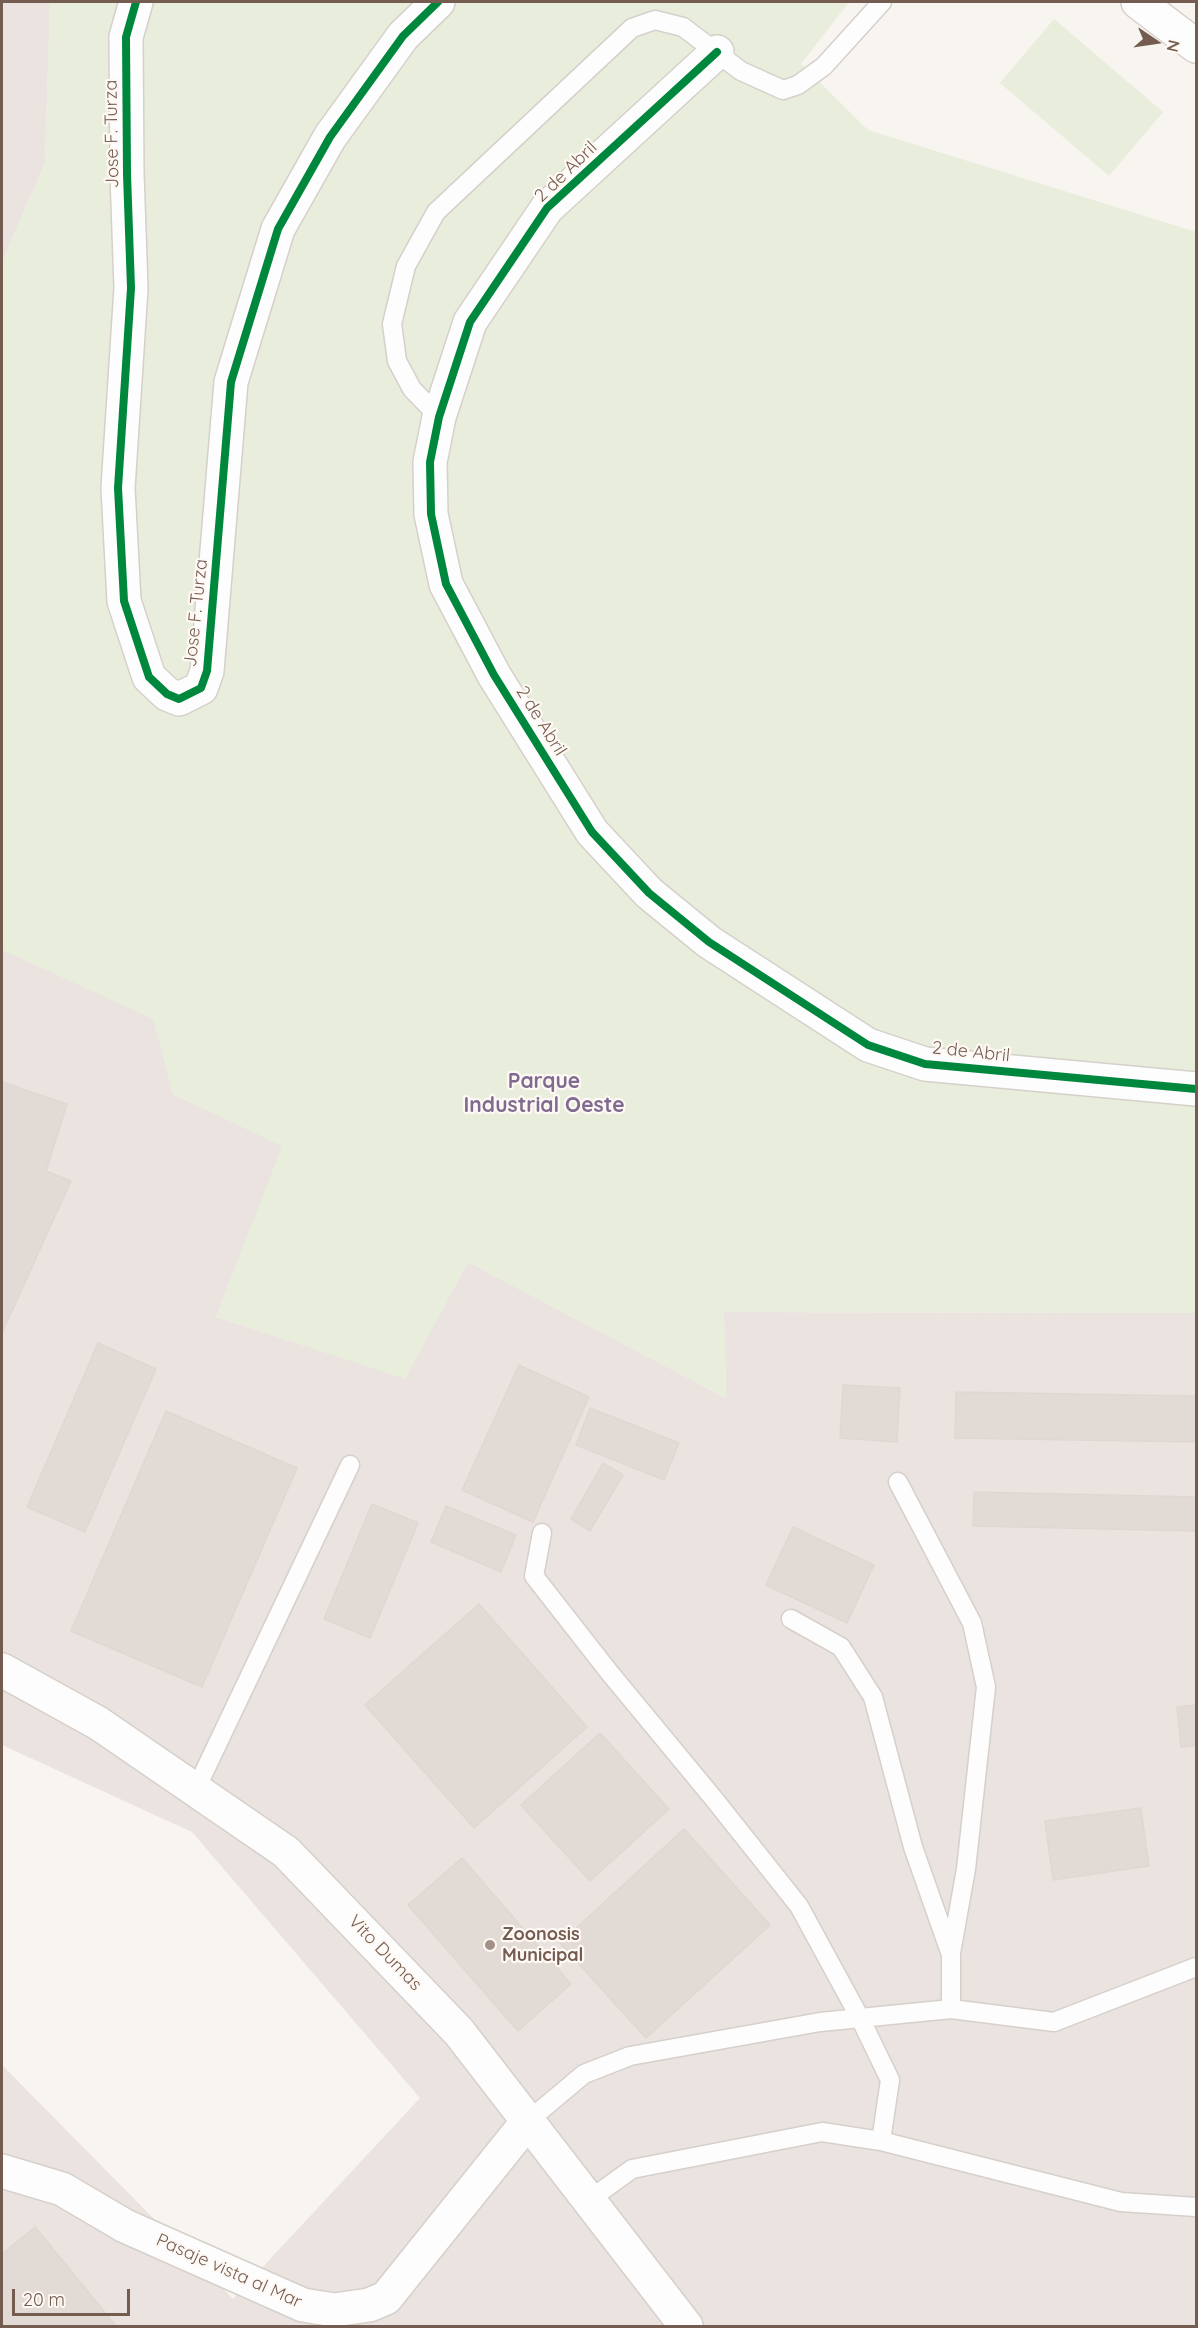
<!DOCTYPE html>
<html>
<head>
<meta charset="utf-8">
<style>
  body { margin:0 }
  #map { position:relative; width:1198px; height:2328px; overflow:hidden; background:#f8f4f0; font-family:Quicksand,sans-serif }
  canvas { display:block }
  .frame { position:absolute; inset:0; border:3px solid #755c51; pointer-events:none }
  .north { position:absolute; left:1126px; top:12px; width:60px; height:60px; -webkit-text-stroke:4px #fef9f4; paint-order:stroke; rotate:103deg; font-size:16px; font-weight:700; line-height:24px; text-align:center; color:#755c51 }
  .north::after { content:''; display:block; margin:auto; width:21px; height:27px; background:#755c51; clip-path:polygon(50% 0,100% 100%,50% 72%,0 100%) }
  .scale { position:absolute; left:12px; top:2289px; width:118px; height:27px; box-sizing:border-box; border:3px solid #755c51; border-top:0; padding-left:8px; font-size:18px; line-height:21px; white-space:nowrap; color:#755c51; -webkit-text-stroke:4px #fef9f4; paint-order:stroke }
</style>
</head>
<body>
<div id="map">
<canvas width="1198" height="2328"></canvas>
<div class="frame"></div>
<div class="north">N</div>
<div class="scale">20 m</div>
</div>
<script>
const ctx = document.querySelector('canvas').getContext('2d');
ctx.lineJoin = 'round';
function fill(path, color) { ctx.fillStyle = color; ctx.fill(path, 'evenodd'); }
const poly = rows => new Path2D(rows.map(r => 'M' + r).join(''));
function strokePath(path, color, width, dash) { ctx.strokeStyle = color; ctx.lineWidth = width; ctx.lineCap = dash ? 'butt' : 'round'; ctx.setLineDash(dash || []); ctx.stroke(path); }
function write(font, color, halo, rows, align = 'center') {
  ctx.font = font + ' Quicksand,sans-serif'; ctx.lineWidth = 4.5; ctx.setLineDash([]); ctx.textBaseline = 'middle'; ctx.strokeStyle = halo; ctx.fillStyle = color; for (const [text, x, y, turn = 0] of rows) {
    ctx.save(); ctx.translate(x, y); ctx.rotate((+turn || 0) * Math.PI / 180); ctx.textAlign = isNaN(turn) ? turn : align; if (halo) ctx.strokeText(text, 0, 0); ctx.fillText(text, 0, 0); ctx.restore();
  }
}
fill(poly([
  [2,2,50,2,45,163,2,262],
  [2,936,147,993,173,1094,283,1146,216,1317,405,1378,468,1262,726,1398,724,1312,1196,1313,1196,2326,2,2326,2,2065,233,2299,420,2098,192,1832,2,1745]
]), '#eae3df');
fill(poly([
  [50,2,849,2,801,64,868,130,1196,232,1196,1313,724,1312,726,1398,468,1262,405,1379,216,1317,282,1146,173,1094,153,1019,2,950,2,262,45,163],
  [1054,19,1163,112,1109,176,1000,83]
]), '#e8eddc');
const building = poly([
  [2,1082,67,1104,46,1171,71,1181,2,1333,2,1082],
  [98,1343,156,1369,85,1532,27,1507,98,1343],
  [519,1365,589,1397,533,1522,462,1490,519,1365],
  [843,1385,900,1388,897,1442,840,1438,843,1385],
  [956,1392,1196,1396,1196,1442,955,1438,956,1392],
  [590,1408,679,1443,664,1480,576,1445,590,1408],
  [166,1411,297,1468,202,1687,71,1631,166,1411],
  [603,1463,623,1475,590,1531,571,1519,603,1463],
  [974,1492,1196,1497,1196,1531,973,1526,974,1492],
  [372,1504,418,1523,370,1638,324,1619,372,1504],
  [446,1506,516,1535,501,1572,431,1542,446,1506],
  [793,1527,874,1565,847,1623,766,1585,793,1527],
  [479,1604,587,1727,474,1828,365,1705,479,1604],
  [1196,1705,1196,1745,1181,1747,1177,1707,1196,1705],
  [600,1733,669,1809,590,1881,521,1805,600,1733],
  [1141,1808,1149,1866,1053,1880,1045,1821,1141,1808],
  [684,1829,770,1925,646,2038,560,1943,684,1829],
  [462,1858,571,1984,518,2031,408,1905,462,1858],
  [35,2227,116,2326,2,2326,2,2254,35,2227]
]);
fill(building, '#e2dad5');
strokePath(building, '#e0d7d3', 1.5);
const service = poly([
  [439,417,412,389,397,361,392,324,406,266,436,212,632,28,655,20,683,27,741,71,783,90,798,85,824,66,882,2],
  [542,1533,534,1576,609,1672,714,1799,799,1906,860,2018,890,2080,881,2141],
  [791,1619,841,1647,873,1697,913,1847,950,1952],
  [196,1789,350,1465],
  [951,2009,1054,2022,1196,1967],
  [528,2121,584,2074,630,2056,820,2022,951,2009,951,1953,966,1869,986,1687,972,1623,898,1482],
  [589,2200,632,2169,822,2132,881,2141,1121,2202,1196,2207]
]);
const minor = poly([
  [136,2,126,37,127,174,131,288,118,488,124,601,149,677,167,694,179,699,201,688,207,671,231,382,278,229,330,137,403,36,438,2],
  [1138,2,1196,46],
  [717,52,547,208,470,322,439,417,430,462,431,514,446,584,494,675,592,832,649,893,709,942,868,1045,925,1064,1196,1089],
  [2,1670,98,1723,286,1852,459,2032,686,2326],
  [2,2171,62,2189,125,2226,303,2305,334,2310,369,2305,386,2298,528,2121]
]);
strokePath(service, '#d6d0cb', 21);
strokePath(minor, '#d6d0cb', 36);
strokePath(service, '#fefdfd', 18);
strokePath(minor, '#fefdfd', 33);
strokePath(poly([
  [136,2,126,37,127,174,131,288,118,488,124,601,149,677,167,694,179,699,201,688,207,671,231,382,278,229,330,137,403,36,438,2],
  [717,52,547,208,470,322,439,417,430,462,431,514,446,584,494,675,592,832,649,893,709,942,868,1045,925,1064,1196,1089]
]), '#00873e', 8);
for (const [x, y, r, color] of [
  [490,1945,6,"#a39189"]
]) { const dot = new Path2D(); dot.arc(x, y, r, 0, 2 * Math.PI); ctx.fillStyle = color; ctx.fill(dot); strokePath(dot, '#fef9f4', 2); }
write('18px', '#755c51', '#fef9f4', [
  ["Jose F. Turza",112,134,-91],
  ["2 de Abril",566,172,-44],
  ["Jose F. Turza",196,613,-84],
  ["2 de Abril",541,721,58],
  ["2 de Abril",971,1052,6],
  ["Vito Dumas",385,1953,46],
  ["Pasaje vista al Mar",229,2271,24]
]);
write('bold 18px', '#755c51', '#fef9f4', [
  ["Zoonosis",502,1935],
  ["Municipal",502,1956]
], 'left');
write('bold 21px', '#816a90', '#fef9f4', [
  ["Parque",544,1082],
  ["Industrial Oeste",544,1106]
]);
</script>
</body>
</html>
